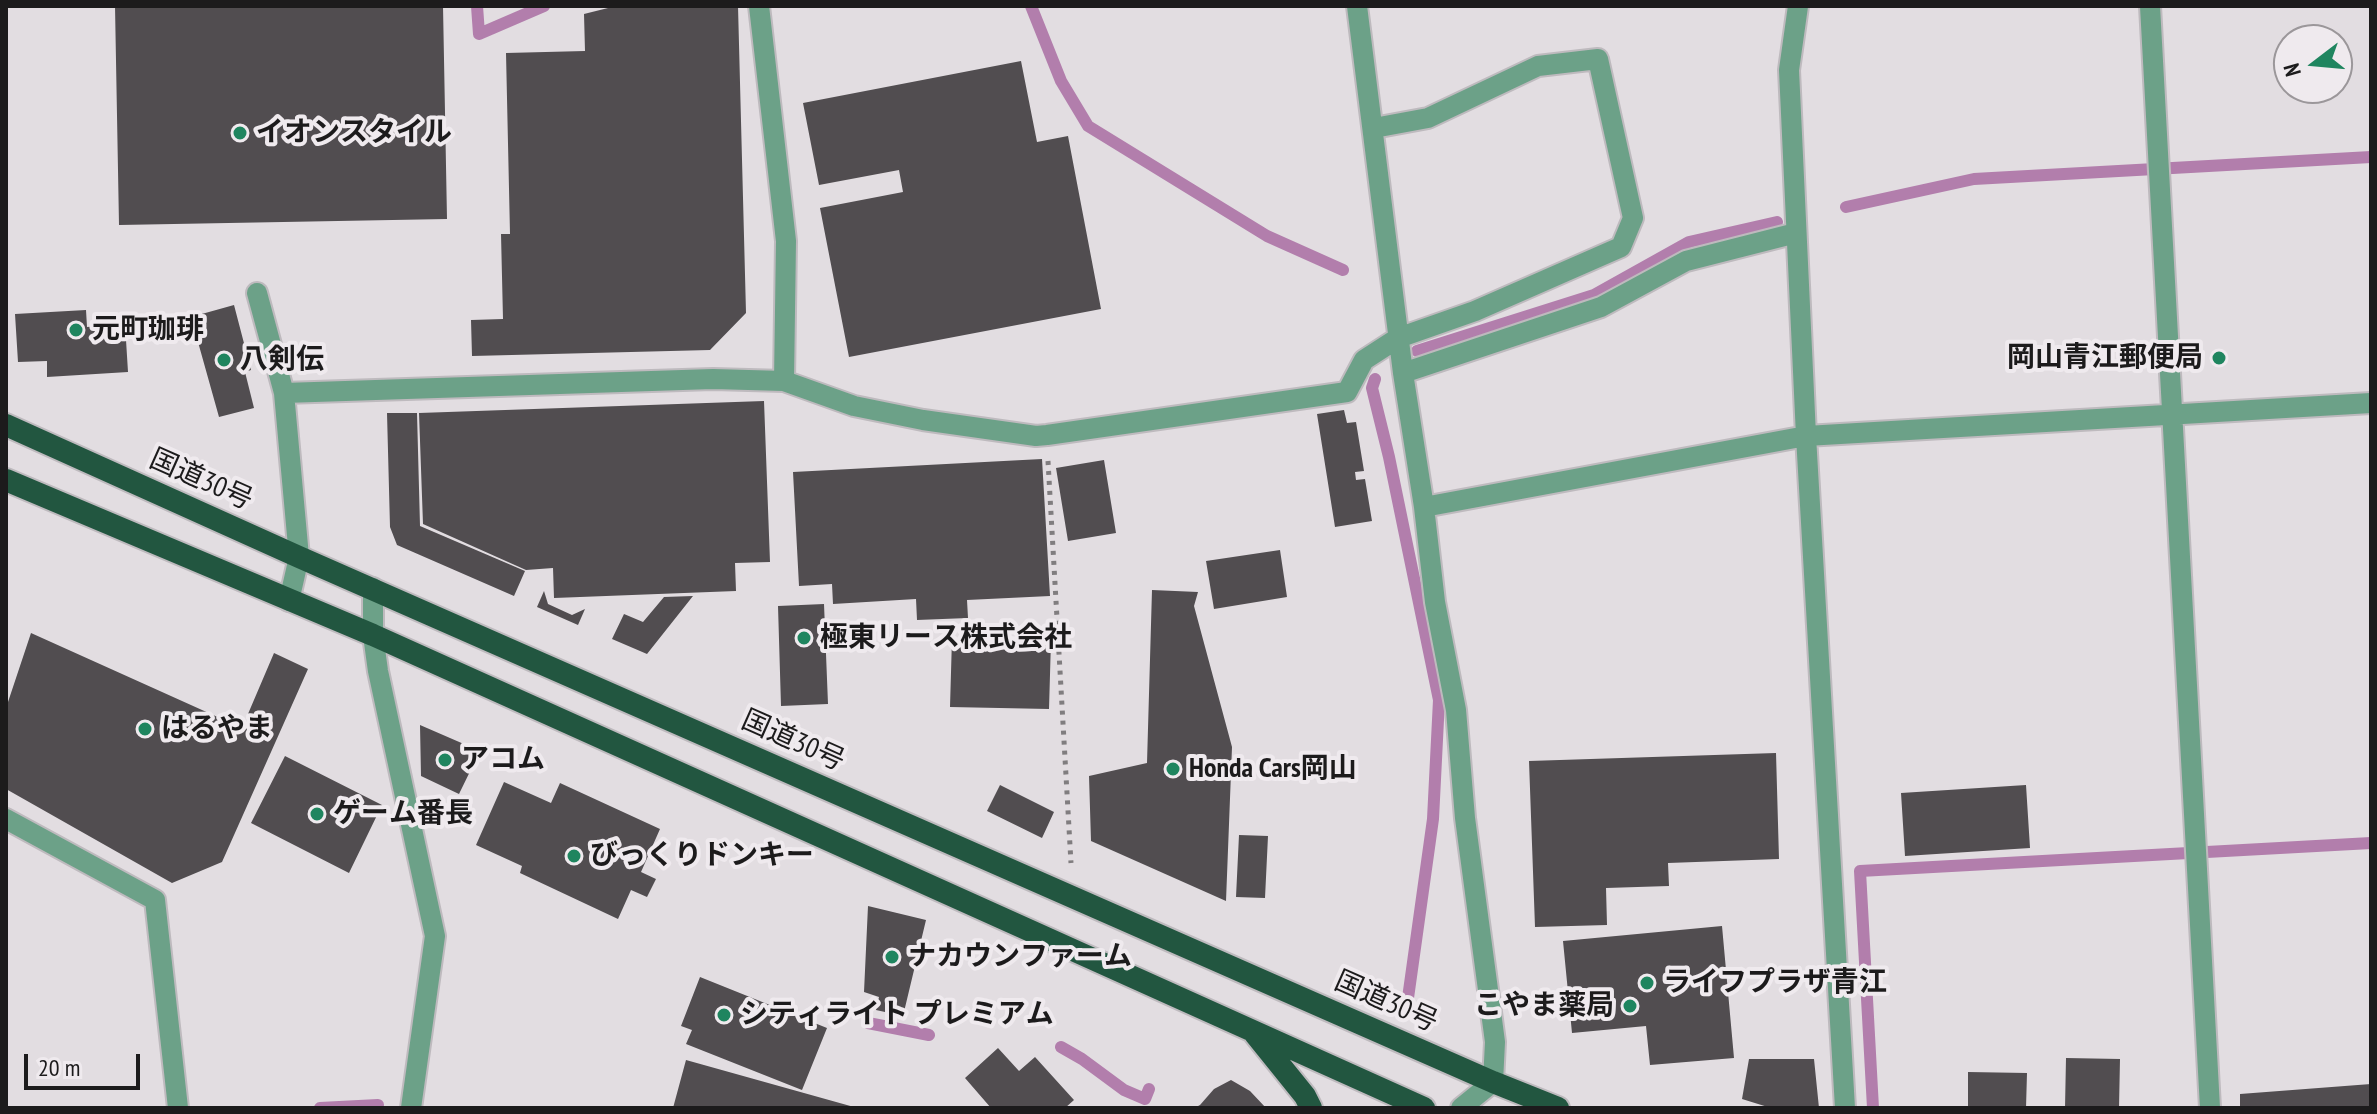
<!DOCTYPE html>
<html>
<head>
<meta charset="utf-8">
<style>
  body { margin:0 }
  #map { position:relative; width:2377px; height:1114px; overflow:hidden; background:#e2dde1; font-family:"PT Sans Narrow",sans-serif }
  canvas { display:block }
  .frame { position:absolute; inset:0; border:8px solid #1c1b1c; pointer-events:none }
  .north { position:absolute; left:2273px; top:24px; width:80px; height:80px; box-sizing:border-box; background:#efeaee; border:2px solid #9b979a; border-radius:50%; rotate:254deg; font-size:22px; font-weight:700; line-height:32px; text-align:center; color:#1c1b1c }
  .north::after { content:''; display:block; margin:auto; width:28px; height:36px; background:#1f855f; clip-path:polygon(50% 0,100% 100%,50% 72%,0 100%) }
  .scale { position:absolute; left:24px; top:1054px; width:116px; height:36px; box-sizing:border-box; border:4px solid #1c1b1c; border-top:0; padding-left:10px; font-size:24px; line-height:28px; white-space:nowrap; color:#1c1b1c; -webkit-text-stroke:6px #efeaee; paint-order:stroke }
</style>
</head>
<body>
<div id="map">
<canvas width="2377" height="1114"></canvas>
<div class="frame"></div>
<div class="north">N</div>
<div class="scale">20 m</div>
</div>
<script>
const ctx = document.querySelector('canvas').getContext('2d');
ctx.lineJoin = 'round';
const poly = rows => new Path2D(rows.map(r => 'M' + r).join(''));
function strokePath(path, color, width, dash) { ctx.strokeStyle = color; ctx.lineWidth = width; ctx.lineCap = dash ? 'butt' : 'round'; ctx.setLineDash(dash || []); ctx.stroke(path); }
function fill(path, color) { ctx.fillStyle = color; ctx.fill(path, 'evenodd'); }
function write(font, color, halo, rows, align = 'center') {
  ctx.font = font + ' "PT Sans Narrow","Noto Sans JP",sans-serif'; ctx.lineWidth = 8; ctx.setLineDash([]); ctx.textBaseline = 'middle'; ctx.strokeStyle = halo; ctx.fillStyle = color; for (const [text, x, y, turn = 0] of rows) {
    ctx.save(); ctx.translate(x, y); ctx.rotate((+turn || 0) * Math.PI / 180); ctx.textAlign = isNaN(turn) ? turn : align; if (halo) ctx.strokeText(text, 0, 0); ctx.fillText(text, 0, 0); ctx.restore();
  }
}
strokePath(poly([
  [477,6,479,34,544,6],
  [1031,6,1061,81,1088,126,1267,236,1343,270],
  [1846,207,1974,179,2371,157],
  [1417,351,1594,295,1689,242,1777,222],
  [1375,379,1372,388,1389,457,1439,700,1433,819,1408,998],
  [868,1023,929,1035],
  [1061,1047,1082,1059,1124,1090,1145,1099,1149,1089],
  [320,1108,378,1105],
  [1873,1108,1860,871,2371,843]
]), '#b27eac', 12);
fill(poly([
  [115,6,443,6,447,219,119,225],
  [616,6,738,6,746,313,710,350,472,356,471,320,503,319,501,234,510,234,506,53,585,51,584,14],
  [1021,61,1037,142,1068,136,1101,309,849,357,820,208,903,192,899,170,819,185,803,103],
  [234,305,251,370,245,372,254,408,219,417,191,317],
  [86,310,87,327,125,324,128,372,47,377,47,361,18,362,15,314],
  [764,401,770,562,735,563,736,591,554,598,553,568,526,570,423,524,419,413],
  [1344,410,1347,423,1356,422,1364,471,1355,472,1356,480,1365,479,1372,521,1335,527,1317,414],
  [387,413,417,413,420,526,525,571,514,596,397,545,390,527],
  [1042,459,1050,596,967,600,968,618,917,620,916,599,833,604,832,584,799,586,793,472],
  [1104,460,1116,533,1068,541,1056,468],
  [1280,550,1287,597,1214,609,1206,561],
  [1152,590,1198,592,1194,606,1232,747,1226,901,1091,841,1089,776,1147,763],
  [544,591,548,604,572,615,585,609,578,625,537,607],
  [693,596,647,654,612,639,624,614,643,622,664,597],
  [824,604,828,704,781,706,778,606],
  [31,633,242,728,274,653,308,669,222,862,172,883,6,789,6,708],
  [952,638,1051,640,1049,709,950,707],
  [420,725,480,751,459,794,421,776],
  [1776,753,1779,859,1668,863,1669,886,1606,888,1607,925,1535,927,1529,761],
  [285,756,382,805,349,873,251,823],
  [504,782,551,803,560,783,660,829,641,872,656,879,647,897,631,890,618,919,520,873,522,866,476,845],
  [1000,785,1054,812,1042,838,987,811],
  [2026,785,2030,848,1905,856,1901,793],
  [1239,835,1268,836,1265,898,1236,897],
  [868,906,926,920,903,1016,876,1010,879,997,864,992],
  [1722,926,1734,1058,1650,1065,1646,1026,1572,1033,1563,941],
  [700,977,827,1028,802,1090,686,1044,692,1030,681,1026],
  [998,1048,1019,1071,1035,1057,1074,1100,1065,1108,991,1108,965,1078],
  [2066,1058,2120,1059,2119,1108,2065,1108],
  [1749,1059,1814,1059,1819,1108,1771,1108,1742,1099],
  [686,1060,854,1107,854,1108,673,1108],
  [1968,1072,2027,1073,2026,1108,1968,1108],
  [1231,1080,1250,1091,1266,1108,1194,1108,1200,1105,1214,1089],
  [2371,1084,2371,1108,2240,1108,2240,1094]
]), '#514d50');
const minor = poly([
  [759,6,786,241,784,381],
  [1357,6,1403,373,1424,507,1435,602,1456,710,1465,818,1495,1042,1493,1082],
  [1798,6,1789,70,1806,436,1845,1108],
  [2150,6,2210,1108],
  [257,293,284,393],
  [1403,373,1601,307,1686,261,1796,233],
  [1424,507,1806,436,2371,403],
  [373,588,373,635,378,671,435,936,411,1108],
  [289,601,299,557,284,393,713,379,784,381,854,406,923,420,1036,436,1047,435,1347,392,1364,360,1398,338,1475,311,1621,247,1633,218,1598,59,1538,66,1428,118,1374,128],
  [6,819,155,900,178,1108]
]);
const tertiary = poly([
  [1461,1108,1493,1082]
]);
const trunk = poly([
  [6,425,299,557,1493,1082,1558,1108],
  [6,480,373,635,1424,1108],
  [1255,1034,1305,1096,1311,1108]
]);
strokePath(minor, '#bebabe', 24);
strokePath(tertiary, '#bebabe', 24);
strokePath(trunk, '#bebabe', 26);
strokePath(poly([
  [1048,461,1071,863]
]), '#807d7f', 5, [4, 6]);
strokePath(minor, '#6ca188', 20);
strokePath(tertiary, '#6ca188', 20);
strokePath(trunk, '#225640', 22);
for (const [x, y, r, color] of [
  [240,133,8,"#1f855f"],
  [76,330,8,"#1f855f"],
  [2219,358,8,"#1f855f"],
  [224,360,8,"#1f855f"],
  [804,638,8,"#1f855f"],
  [145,729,8,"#1f855f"],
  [445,760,8,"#1f855f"],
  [1173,769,8,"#1f855f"],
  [317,814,8,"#1f855f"],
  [574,856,8,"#1f855f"],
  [892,957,8,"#1f855f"],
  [1647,983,8,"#1f855f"],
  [1630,1006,8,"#1f855f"],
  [724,1015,8,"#1f855f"]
]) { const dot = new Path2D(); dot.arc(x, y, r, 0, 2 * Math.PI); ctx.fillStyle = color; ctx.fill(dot); strokePath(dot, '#efeaee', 3); }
write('bold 28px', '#1c1b1c', '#efeaee', [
  ["イオンスタイル",256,133],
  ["元町珈琲",92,330],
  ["岡山青江郵便局",2203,358,"right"],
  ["八剣伝",240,360],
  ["極東リース株式会社",820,638],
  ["はるやま",161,729],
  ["アコム",461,760],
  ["Honda Cars岡山",1189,769],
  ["ゲーム番長",333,814],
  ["びっくりドンキー",590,856],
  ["ナカウンファーム",908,957],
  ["ライフプラザ青江",1663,983],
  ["こやま薬局",1614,1006,"right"],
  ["シティライト プレミアム",740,1015]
], 'left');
write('28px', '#1c1b1c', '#efeaee', [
  ["国道30号",201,480,24],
  ["国道30号",793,741,24],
  ["国道30号",1386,1002,24]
]);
</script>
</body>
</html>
